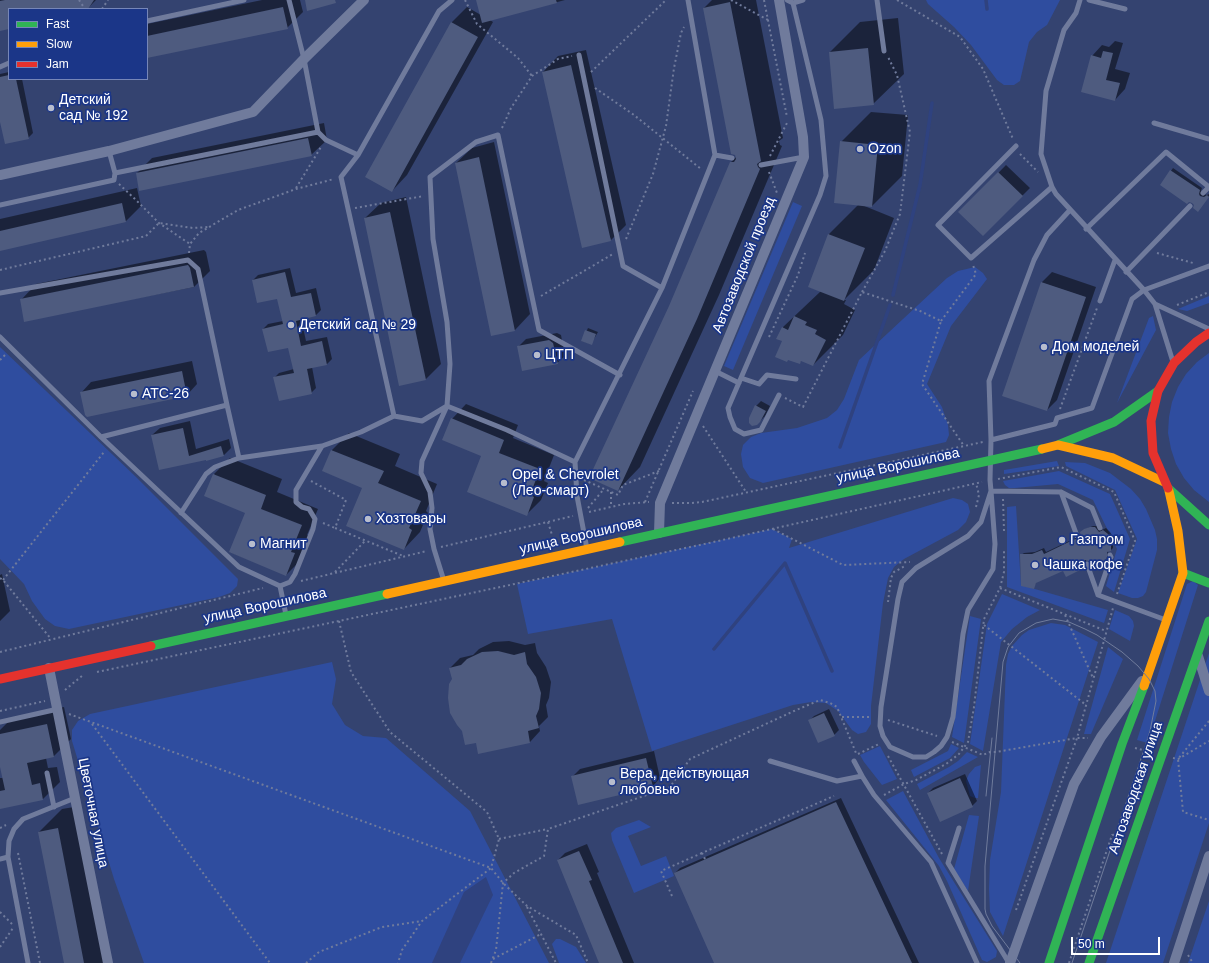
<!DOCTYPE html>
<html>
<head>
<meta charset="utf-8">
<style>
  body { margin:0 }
  #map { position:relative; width:1209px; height:963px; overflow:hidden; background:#344370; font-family:Arial,sans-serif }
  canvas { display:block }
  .legend { position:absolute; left:8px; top:8px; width:140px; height:72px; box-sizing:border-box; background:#1b3688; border:1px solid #7686b8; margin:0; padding:5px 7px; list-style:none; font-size:12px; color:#fff }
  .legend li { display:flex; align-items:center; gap:8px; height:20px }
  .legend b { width:20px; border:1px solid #7686b8 }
  .scale { position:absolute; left:1071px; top:937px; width:89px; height:18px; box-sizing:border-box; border:2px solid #fff; border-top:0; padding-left:5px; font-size:12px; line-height:14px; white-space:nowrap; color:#fff; -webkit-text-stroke:3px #1b3688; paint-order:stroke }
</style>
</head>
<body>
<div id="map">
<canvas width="1209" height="963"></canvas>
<ul class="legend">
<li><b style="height:5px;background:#30b455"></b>Fast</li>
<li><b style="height:5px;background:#ff9f0a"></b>Slow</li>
<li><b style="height:5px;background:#e5322d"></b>Jam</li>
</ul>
<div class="scale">50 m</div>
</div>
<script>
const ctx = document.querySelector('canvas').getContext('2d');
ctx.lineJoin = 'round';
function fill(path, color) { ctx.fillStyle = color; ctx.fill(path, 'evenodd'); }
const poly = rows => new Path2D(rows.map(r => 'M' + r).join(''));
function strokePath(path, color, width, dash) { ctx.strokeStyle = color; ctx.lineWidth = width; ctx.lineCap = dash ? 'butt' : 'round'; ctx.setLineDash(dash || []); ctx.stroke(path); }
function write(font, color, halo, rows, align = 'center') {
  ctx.font = font + ' Arial,sans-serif'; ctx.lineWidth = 3.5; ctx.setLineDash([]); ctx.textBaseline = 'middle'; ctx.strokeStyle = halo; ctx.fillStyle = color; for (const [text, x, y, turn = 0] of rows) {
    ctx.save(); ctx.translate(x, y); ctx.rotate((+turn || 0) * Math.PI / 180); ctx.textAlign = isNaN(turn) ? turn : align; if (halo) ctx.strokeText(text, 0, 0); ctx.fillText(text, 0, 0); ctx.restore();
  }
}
fill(poly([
  [926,0,1060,0,1047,25,1037,32,1029,42,1020,81,1014,85,1004,85,997,80,971,45,954,27,928,4],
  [793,202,802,206,733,370,724,366],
  [975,267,983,273,987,279,951,326,927,384,942,407,948,425,949,435,946,442,763,483,750,478,743,467,741,454,743,445,751,437,761,433,797,428,827,418,837,410,844,399,859,360,947,278,958,271],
  [1209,296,1209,303,1187,311,1178,309],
  [1153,316,1156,330,1117,403,1149,318],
  [0,347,135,476,238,579,237,586,230,593,219,597,69,629,55,626,45,619,32,601,24,584,0,559],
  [1209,353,1209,502,1194,490,1184,478,1176,464,1171,449,1168,433,1169,417,1172,402,1178,387,1186,374,1197,362],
  [1057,461,1059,466,1004,474,1004,470],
  [1065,462,1085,463,1110,473,1131,489,1140,499,1146,509,1155,530,1157,539,1157,550,1146,592,1143,596,1138,598,1132,598,1118,593,1137,539,1115,490,1066,466],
  [1059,471,1110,494,1130,539,1114,592,1106,586,1117,549,1093,500,1058,484,1015,488,1009,488,1005,485,1003,481],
  [953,498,962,500,968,504,970,512,966,522,958,530,904,559,894,567,888,578,883,603,871,706,871,724,866,732,858,734,852,730,838,711,826,703,811,702,793,705,652,751,612,619,528,634,517,584,772,529,792,539,789,548],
  [1016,506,1021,585,1108,610,1104,623,1007,587,1007,507],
  [1193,581,1198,585,1148,743,1137,740,1187,584],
  [1002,594,1040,610,1027,617,1012,629,1001,642,983,751,970,744,987,624],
  [1115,610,1129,616,1133,621,1134,626,1130,641,1109,629],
  [970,616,981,619,964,743,952,737],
  [1051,623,1065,625,1098,642,1003,936,990,912,989,889,990,860,1001,792,1006,665,1008,654,1012,646,1022,635,1029,630],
  [1108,647,1123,659,1091,734,1084,734],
  [1209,653,1209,823,1163,963,1106,963],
  [332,662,336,679,332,704,345,725,363,736,386,738,470,811,549,963,144,963,114,879,72,741,72,730,78,721,90,714],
  [951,744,959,748,950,758,914,777,911,770,948,751],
  [880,746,897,779,882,785,864,762,860,755],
  [967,752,978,757,920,790,917,784,949,767,958,761],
  [981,765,978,798,975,798,970,796,966,781,969,774,975,767],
  [903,791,939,858,997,951,996,957,987,962,982,960,947,881,939,866,886,800],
  [969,815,979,816,968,891,954,869],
  [639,820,651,827,628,836,641,866,666,856,674,876,634,893,612,840,611,833,616,828],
  [1209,901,1209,963,1188,963],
  [556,939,560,939,576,947,586,963,559,963,552,944]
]), '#2f4d9f');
fill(poly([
  [486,877,493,895,460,963,432,963,464,892]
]), '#2f427f');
fill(poly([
  [0,0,96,0,87,9,9,9,9,28,0,30],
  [262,0,300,0,303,12,287,28,147,57,147,24],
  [477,0,565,0,490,20,493,22,407,175,392,191,451,23,467,7,481,15],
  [712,0,756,0,783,138,779,141,780,145,782,146,719,295,640,467,618,490,670,306,731,162,736,157,704,8],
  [898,18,904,74,873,104,830,52,860,22],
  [1115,41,1123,43,1115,69,1130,73,1125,89,1115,100,1092,56,1102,45,1109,47],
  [586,50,626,225,611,240,543,72,558,56],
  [9,72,9,79,22,79,33,133,28,138,0,117,0,74],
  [871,112,908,115,902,176,872,206,862,205,894,218,874,270,844,300,846,300,844,304,855,310,843,335,813,365,802,360,799,363,783,341,778,338,783,327,821,291,809,287,829,234,859,204,841,142],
  [324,123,327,140,311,155,137,173,152,158],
  [494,142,530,314,515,330,492,335,456,163,472,148],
  [1006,165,1030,188,983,235,960,212],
  [1173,168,1202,188,1201,191,1203,194,1207,195,1209,194,1209,196,1200,208,1195,205,1193,202,1161,185],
  [137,188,141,206,126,221,0,250,0,219],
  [406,197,441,364,425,380,365,218,381,203],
  [204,250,206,252,210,271,194,287,25,320,21,300,36,284],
  [290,268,296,293,316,288,321,310,316,315,301,318,306,341,327,337,332,359,327,364,312,367,316,388,311,393,274,378,279,373,294,369,289,347,263,329,268,324,283,321,278,298,253,280,258,275],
  [1052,272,1096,287,1057,400,1047,410,1042,282],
  [588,328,598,332,591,344,582,341],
  [557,333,561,335,565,356,557,363,518,347,526,339],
  [192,361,197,384,187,395,87,416,81,393,91,382],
  [761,401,770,406,765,416,757,424,756,406],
  [466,404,518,425,513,438,554,455,544,481,548,483,541,500,526,515,483,455,452,419],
  [190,421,196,449,229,439,231,448,224,455,207,460,206,458,160,468,152,435,160,428],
  [349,433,400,454,395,466,437,484,426,511,428,513,420,532,404,549,364,487,323,471,332,450],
  [230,458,282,479,277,492,318,509,307,535,311,537,302,559,286,575,230,552,247,512,214,474],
  [1093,526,1098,526,1102,530,1106,528,1110,532,1113,537,1113,548,1111,550,1108,550,1107,557,1105,560,1086,559,1086,565,1084,568,1064,570,1037,581,1033,588,1021,555,1024,553,1035,552,1044,548,1046,552,1078,537,1081,538,1083,530],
  [2,574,10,611,0,621,0,575],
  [509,641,525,645,535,643,537,653,546,667,551,682,549,698,546,705,548,717,539,726,540,731,530,742,476,741,453,680,450,668,460,658,473,655,479,649,493,642],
  [64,707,71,739,54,756,46,758,48,768,57,767,60,782,43,799,0,808,0,778,3,778,0,762,0,730,11,719],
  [829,709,839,730,834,735,809,721,814,716],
  [654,751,660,778,653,786,573,776,580,769],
  [965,774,977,801,972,806,928,793,933,788],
  [841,798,919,963,715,963,675,873,680,868],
  [80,806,111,963,65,963,39,832,62,809],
  [587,844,599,872,597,873,634,963,600,963,558,860,565,853]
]), '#0007');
strokePath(poly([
  [986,0,987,9],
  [893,295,920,185,932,103],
  [840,447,890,305],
  [714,649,785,563,832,671]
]), '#2f427f', 3.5);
fill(poly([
  [5,0,94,0,88,9,9,9,9,29,0,31,0,1],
  [305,0,335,0,336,3,307,11],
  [476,0,556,0,557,3,482,23],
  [730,2,761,161,757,164,758,167,760,169,697,319,618,491,589,478,669,306,730,162,734,162,736,159,735,155,731,154,703,8],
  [283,7,288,29,147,58,147,36],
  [451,22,478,37,392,192,365,177],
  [868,48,874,105,834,109,829,52],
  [1103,51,1113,53,1106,80,1120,83,1115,101,1081,92,1091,55,1101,58],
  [571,65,611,241,582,248,542,72],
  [9,75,9,79,16,79,29,139,5,144,0,122,0,77],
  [308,138,312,156,139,191,136,173],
  [840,141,878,145,872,207,834,203],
  [479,157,515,331,491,336,455,163],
  [1170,170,1200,190,1199,194,1200,196,1204,197,1207,195,1209,197,1198,212,1193,208,1194,205,1192,203,1189,202,1187,204,1160,185],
  [998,172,1023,196,983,236,958,212],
  [122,203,126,222,0,251,0,231],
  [390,212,426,380,399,386,364,218],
  [828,234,865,248,844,301,808,287],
  [188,265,190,268,194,287,24,322,20,299],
  [285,272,291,297,311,293,316,316,296,321,301,346,322,341,327,365,307,369,312,394,279,401,273,377,294,373,288,348,268,352,262,329,283,324,277,299,257,303,252,280],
  [1041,282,1086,297,1047,411,1002,396],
  [794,316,807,322,805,325,817,330,815,334,826,340,813,366,801,361,800,364,788,360,787,362,775,357,782,341,776,339,782,327,788,330],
  [585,330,596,334,592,345,581,341],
  [549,340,553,343,558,364,522,371,517,346],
  [182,371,187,396,87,417,85,415,80,392],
  [755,405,766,411,760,422,757,425,752,426,749,423,749,418],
  [451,418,504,440,499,453,540,469,530,495,534,497,527,516,467,492,481,456,442,440],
  [183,428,189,456,221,446,224,456,206,461,206,460,159,470,151,435],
  [331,450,384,471,378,483,421,501,409,528,412,530,404,550,346,526,362,488,322,471],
  [213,474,266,495,261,509,302,525,291,552,295,553,286,576,229,552,245,513,204,496],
  [1090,527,1095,527,1099,532,1103,530,1108,534,1111,540,1111,551,1107,552,1107,557,1104,562,1098,565,1092,565,1089,561,1085,560,1083,564,1084,568,1066,577,1063,571,1036,583,1034,589,1021,586,1020,554,1032,554,1042,550,1044,554,1075,539,1079,540,1081,536,1080,532,1084,529],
  [498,651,514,655,525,652,527,664,536,677,541,693,539,709,536,716,539,728,528,731,530,743,478,754,476,743,465,745,462,731,457,725,450,713,448,698,449,684,452,679,449,668,461,665,467,659,482,652],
  [824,713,835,736,818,743,808,720],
  [47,724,54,757,27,763,32,785,40,783,43,800,0,809,0,791,5,790,0,767,0,734],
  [646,758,653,787,578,805,571,776],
  [960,778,973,807,940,822,927,793],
  [836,802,912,963,714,963,674,873],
  [58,828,84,963,64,963,38,832],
  [579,851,592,880,589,881,623,963,599,963,557,860]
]), '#4e5b7f');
strokePath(poly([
  [79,0,85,9],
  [465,0,477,24,518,58,532,76],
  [731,0,768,20],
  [764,0,787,117],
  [897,0,960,37,983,69,1013,139],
  [102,9,108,0],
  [591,72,666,0],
  [595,88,634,115,701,169],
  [502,128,511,108,532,76,558,59,572,56],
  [1020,154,1038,172],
  [770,156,788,121],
  [769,172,777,193],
  [119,184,136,200,159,223,190,244],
  [296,188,321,147],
  [355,208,424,196],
  [626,239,653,174,666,126,674,68,681,33,684,27],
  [189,253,190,244,199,233,238,210,296,189,334,179],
  [1157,253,1193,263],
  [0,270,146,236,159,223,193,228,208,227],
  [862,292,885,251,900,214,910,132,897,75,888,57],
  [541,296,613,254],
  [1177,305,1209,292],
  [941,321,976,274,973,265],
  [769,337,798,275,805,253],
  [0,360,6,354],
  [785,398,803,407,862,292,920,311,941,321,922,384,964,446],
  [1060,409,1097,308],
  [703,426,746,492],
  [998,479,1061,467,1114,492,1135,541,1117,594],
  [584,480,618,495,623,485,659,471],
  [311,481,346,500,335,528,403,556],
  [611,492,611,507],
  [1003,499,1004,531],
  [645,502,693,391],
  [672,503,692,503,702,502,983,442],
  [976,507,979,495,976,483],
  [588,508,604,489],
  [589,512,624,504,649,502],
  [548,522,552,535],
  [323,523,335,528],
  [773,529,843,565,910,562],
  [441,547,573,516],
  [335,572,365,541],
  [0,578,3,580,51,639],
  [3,580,104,452],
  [301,581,427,551],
  [1000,588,1106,631],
  [888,602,891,578,894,572,905,566],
  [1065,615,1093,678],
  [339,621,351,672,390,732,487,812,499,839,491,868,422,921,402,950,398,963],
  [984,625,1086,705],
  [0,652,263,588],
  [97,672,709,543,982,482],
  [65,690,83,675],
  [0,711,45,701],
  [69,714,491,868,503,883,527,906,576,935,588,963],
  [842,717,872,717],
  [888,720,937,736],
  [1209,721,1178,759,1183,812,1209,820],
  [92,724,270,963],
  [952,742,983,755,990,752,996,752,1077,738,1088,738],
  [1135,748,1150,752],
  [858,754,879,744],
  [888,756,942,854],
  [1173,758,1178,759,1209,741],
  [884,795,904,784,916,780,946,764,959,754,968,742,974,707,984,619,1000,588,1004,572,1004,551],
  [1128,811,1147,751],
  [0,828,6,825],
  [499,839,548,829],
  [18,853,40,963],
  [705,859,702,853,834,796],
  [672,896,661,871,702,853],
  [527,907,556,963],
  [1016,910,1077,738,1113,608],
  [0,912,12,924],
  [0,947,13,928],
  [1188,955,1193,963],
  [493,959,541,934],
  [306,963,319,952,382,927,422,921],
  [491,963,496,950,503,883,514,873,544,856,548,829,670,787,690,759,794,711,820,700,830,703,837,707,856,753],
  [1069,963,1112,835,1120,834,1121,832]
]), '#707b9c', 2, [2, 3]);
strokePath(poly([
  [289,0,304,59,318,132],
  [877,0,884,51],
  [1080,0,1076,13,1064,30,1046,91,1041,154,1052,187,1056,194,1144,290,1155,304,1173,362],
  [1089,0,1125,9],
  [793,3,803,0],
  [147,21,244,0],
  [579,55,623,266,662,288],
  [0,67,9,63],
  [1154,123,1209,139],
  [1016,146,938,225,971,258,1052,187],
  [715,155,732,158],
  [761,165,804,157],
  [115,173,318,132,326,140,358,155],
  [0,205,114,180,115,173,109,151],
  [1086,229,1166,152,1209,187,1203,193],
  [1126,272,1190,206],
  [0,293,188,260,198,269,227,405,239,458],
  [1100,301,1115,260],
  [1155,304,1209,329],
  [0,337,101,437,239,567,280,586,290,582,295,574,313,529,315,519,309,509,302,507,296,502,296,490,322,446,361,432,394,416,422,421,447,406,450,364,447,322,433,239,430,177,476,142,498,135,539,330,620,375],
  [715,371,739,383],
  [741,378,759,384,767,375,796,379],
  [779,395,761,430,744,434,735,429,730,417,728,408,820,195,826,176,821,120,793,3,787,0],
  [394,416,341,177,358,155,439,11,452,0],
  [101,437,227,405],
  [991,440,1055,424,1057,418,1092,408,1132,299,1144,290,1209,266],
  [991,491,981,522,968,536,916,568,902,582,898,599,881,707,880,726,883,736,890,747,913,757,926,757,934,752,941,746,947,737,953,717,963,634,968,610,993,569,995,544,991,491,990,480,991,440,989,381,1034,260,1047,235,1070,210],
  [991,491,1061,492,1092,508,1100,528],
  [1061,492,1077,536],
  [181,513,206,474,215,467,239,458,322,446],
  [587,549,577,496,575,462,662,288,715,155,688,0],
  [1087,564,1098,595,1166,620],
  [444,581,434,549,430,529,432,508,430,492,421,473,422,461,447,406,507,430,575,462],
  [280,586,286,615],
  [1098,595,1111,557,1110,555],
  [0,722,58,709],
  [770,761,837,781,862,776,874,795,931,862,977,963],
  [854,761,862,776],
  [47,773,54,807],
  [959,828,948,863,1009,963],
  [0,859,8,857],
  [28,963,8,857,9,841,14,829,23,819,75,798]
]), '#707b9c', 5);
strokePath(poly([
  [0,175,109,151,253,112,304,59,364,0],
  [659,533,660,503,804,157,803,137,779,0],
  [1198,656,1209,691],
  [49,668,108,963],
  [1010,963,1074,784,1101,737,1142,681],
  [1174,963,1209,856]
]), '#707b9c', 10);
strokePath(poly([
  [1058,445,1114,422,1158,391],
  [1168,488,1209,525],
  [620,542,1042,449],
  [1183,573,1209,583],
  [151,646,387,594],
  [1049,963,1122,744,1144,686],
  [1089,963,1209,621]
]), '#30b455', 9);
strokePath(poly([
  [1042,449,1058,445,1113,458,1164,482],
  [387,594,620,542],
  [1144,686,1183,573,1178,531,1169,491]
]), '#ff9f0a', 9);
strokePath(poly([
  [1168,488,1153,453,1151,421,1158,391,1174,363,1196,342,1209,333],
  [0,679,151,646]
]), '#e5322d', 9);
strokePath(poly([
  [986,796,992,738],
  [1020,963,992,926,986,914,985,909,985,866,1003,662,1008,647,1019,633,1036,623,1053,619,1069,622,1085,629,1097,635,1122,652,1138,666,1149,679,1155,691,1156,701,1150,731,1144,750,1072,963]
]), '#707c9c', 1);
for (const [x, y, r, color] of [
  [51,108,4,"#b8bdcd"],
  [860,149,4,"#b8bdcd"],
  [291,325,4,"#b8bdcd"],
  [1044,347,4,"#b8bdcd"],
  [537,355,4,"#b8bdcd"],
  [134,394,4,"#b8bdcd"],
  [504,483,4,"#b8bdcd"],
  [368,519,4,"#b8bdcd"],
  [1062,540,4,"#b8bdcd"],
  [252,544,4,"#b8bdcd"],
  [1035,565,4,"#b8bdcd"],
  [612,782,4,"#b8bdcd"]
]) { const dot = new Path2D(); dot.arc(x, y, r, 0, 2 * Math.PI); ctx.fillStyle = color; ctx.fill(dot); strokePath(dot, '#1b3688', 1.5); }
write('14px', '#fff', '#1b3688', [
  ["Детский",59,100],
  ["сад № 192",59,116],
  ["Ozon",868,149],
  ["Детский сад № 29",299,325],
  ["Дом моделей",1052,347],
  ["ЦТП",545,355],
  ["АТС-26",142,394],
  ["Opel & Chevrolet",512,475],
  ["(Лео-смарт)",512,491],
  ["Хозтовары",376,519],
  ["Газпром",1070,540],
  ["Магнит",260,544],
  ["Чашка кофе",1043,565],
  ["Вера, действующая",620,774],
  ["любовью",620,790]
], 'left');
write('14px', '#fff', '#1b3688', [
  ["Автозаводской проезд",744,265,-68],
  ["улица Ворошилова",898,466,-12],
  ["улица Ворошилова",581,536,-13],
  ["улица Ворошилова",265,606,-12],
  ["Автозаводская улица",1136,788,-71],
  ["Цветочная улица",93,813,79]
]);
</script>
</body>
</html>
